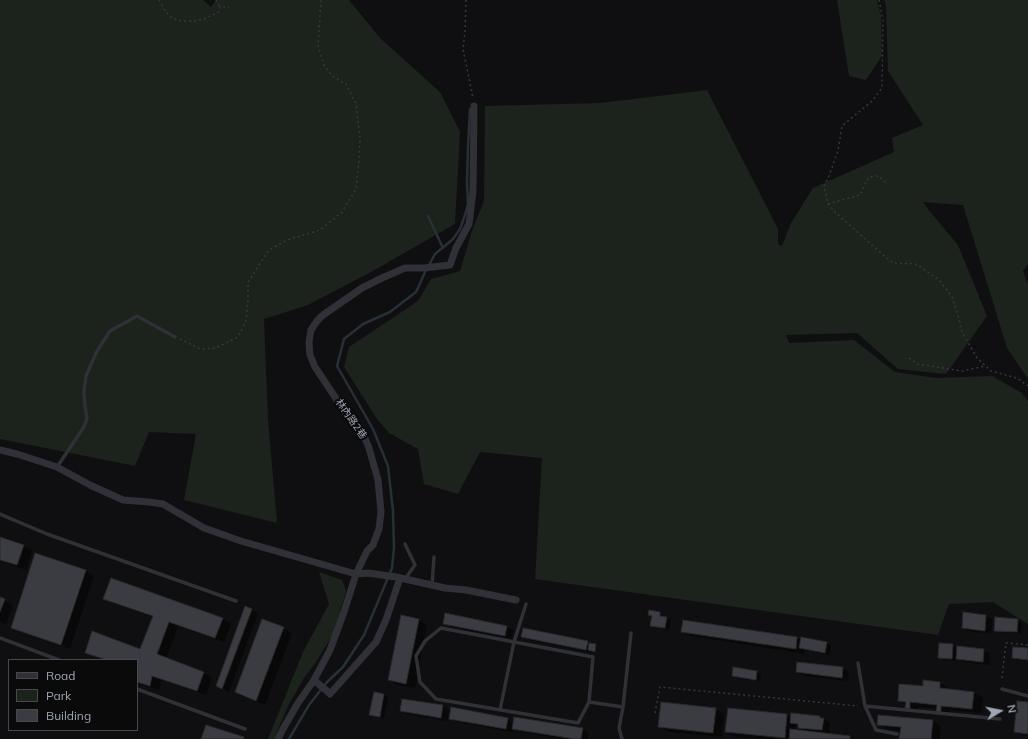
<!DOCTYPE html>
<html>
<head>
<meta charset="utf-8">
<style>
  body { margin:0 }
  #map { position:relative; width:1028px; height:739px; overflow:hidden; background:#0f0f11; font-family:Mulish,sans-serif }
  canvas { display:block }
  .legend { position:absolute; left:8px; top:659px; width:130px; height:72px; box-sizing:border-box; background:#0a0a0b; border:1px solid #46484e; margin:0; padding:5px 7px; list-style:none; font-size:12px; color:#9fa6b2 }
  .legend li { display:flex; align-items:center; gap:8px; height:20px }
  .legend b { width:20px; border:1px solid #46484e }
  .north { position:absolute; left:980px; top:691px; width:40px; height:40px; -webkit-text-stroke:3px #0a0a0b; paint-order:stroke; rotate:80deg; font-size:11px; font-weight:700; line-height:16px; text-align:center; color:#9fa6b2 }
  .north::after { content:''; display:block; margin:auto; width:14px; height:18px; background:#9fa6b2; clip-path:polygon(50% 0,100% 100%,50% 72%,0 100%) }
</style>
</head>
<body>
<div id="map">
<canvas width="1028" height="739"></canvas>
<ul class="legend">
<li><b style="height:5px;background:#303136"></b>Road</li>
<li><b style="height:11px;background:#1b231c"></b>Park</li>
<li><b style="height:11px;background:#3b3c41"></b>Building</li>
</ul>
<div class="north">N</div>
</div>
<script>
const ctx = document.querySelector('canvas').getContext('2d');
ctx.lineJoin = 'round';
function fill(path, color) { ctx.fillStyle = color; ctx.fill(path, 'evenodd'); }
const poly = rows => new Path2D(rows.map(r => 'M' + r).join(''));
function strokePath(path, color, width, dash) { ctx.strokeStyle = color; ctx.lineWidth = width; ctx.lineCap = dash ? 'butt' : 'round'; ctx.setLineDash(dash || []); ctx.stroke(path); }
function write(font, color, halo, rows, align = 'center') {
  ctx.font = font + ' Mulish,"Noto Sans TC",sans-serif'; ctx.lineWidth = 4; ctx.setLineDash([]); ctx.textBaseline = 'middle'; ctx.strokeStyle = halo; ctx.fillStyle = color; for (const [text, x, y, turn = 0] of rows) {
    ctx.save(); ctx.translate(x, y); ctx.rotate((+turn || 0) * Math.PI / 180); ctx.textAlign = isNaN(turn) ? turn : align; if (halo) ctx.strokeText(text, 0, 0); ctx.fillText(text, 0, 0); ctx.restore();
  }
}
fill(poly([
  [0,0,203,0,211,7,216,0,349,0,380,38,440,92,460,132,455,224,371,272,308,305,264,319,268,419,277,523,184,500,196,434,149,432,135,466,0,439],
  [837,0,877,0,881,16,882,56,866,80,849,76],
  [884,0,1028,0,1028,264,1023,271,1028,284,1028,379,1007,348,963,205,923,202,927,208,958,245,987,316,946,374,898,369,857,333,786,335,789,343,854,340,895,372,936,378,992,376,1022,393,1028,401,1028,624,993,602,949,604,938,635,535,579,542,458,480,452,458,494,424,484,418,449,389,433,377,419,344,367,349,347,418,301,431,279,460,271,472,231,484,201,485,106,601,103,707,90,778,229,778,244,782,246,791,223,813,188,894,152,892,138,923,125,888,71,886,6],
  [319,572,342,580,346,591,334,633,314,665,304,678,288,706,274,739,268,739,303,652,329,604]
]), '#1b231c');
fill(poly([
  [0,538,23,546,32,551,26,570,0,561],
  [86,571,94,576,70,649,20,632,66,648,66,646,20,630,20,632,12,628],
  [111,580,223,619,231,624,224,642,178,626,166,659,203,673,212,678,206,695,161,680,159,690,140,684,137,683,137,660,103,660,95,657,87,652,141,650,153,617,113,603,104,598],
  [0,598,13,605,6,624,0,621],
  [245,607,258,613,229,692,217,686],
  [660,613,664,616,664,618,671,620,669,630,656,627,652,625,653,617,649,615],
  [964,613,986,616,992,619,991,634,969,631,963,628],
  [446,615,507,627,513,630,512,639,451,627,444,623],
  [996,618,1018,620,1022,622,1021,634,1000,632,995,630],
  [419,620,427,625,415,688,397,685,389,680],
  [684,621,797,638,802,641,802,638,827,643,831,645,829,655,805,650,804,654,691,636,682,631],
  [283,628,292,633,265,705,244,697,236,692],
  [524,629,588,642,597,646,596,652,593,651,593,653,529,640,522,637],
  [953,645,958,648,984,650,990,654,989,665,964,662,956,658,956,661,943,660,939,657],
  [1028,649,1028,661,1017,660,1013,658],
  [843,668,849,672,848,681,804,676,797,672],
  [757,672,761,674,760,681,737,678,733,676],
  [924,681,940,683,949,688,948,690,974,693,983,698,981,713,950,710,949,716,946,716,937,711,938,709,919,707,918,713,915,713,906,708,906,705,899,701,923,687],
  [384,695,388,697,384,718,374,716,370,714],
  [1028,703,1028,736,1021,735,1015,732],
  [443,706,449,710,447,721,407,714,401,711],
  [715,709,724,714,722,737,668,732,660,727],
  [729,709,787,715,792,718,792,714,820,717,830,723,829,735,850,737,854,739,758,739,735,737,726,732],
  [795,725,799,726,799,727,808,732,795,731],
  [450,718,507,719,514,723,582,729,589,733,588,739,563,739,520,732,513,728,512,732,457,722],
  [932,721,941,726,940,739,900,739,901,731,887,729,878,724]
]), '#0007');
strokePath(poly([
  [428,216,443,248],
  [429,265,435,254,453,239,460,229,465,215,468,204,467,183,468,146,470,109],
  [289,739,309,705,327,682,343,667,364,635,392,568,394,548,393,511,388,466,373,429,337,366,344,339,363,324,390,312,416,292,426,270]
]), '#273036', 2.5);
const building = poly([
  [0,537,24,545,17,565,0,560,0,537],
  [35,553,86,570,61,645,11,628,35,553],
  [111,578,223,618,215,638,169,622,157,654,204,672,197,691,152,676,150,686,137,682,137,660,107,660,85,653,92,631,140,649,153,616,103,599,111,578],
  [0,597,5,599,0,612,0,597],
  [245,606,252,609,222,689,216,686,245,606],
  [649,610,660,612,660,616,667,617,665,628,650,626,652,616,648,615,649,610],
  [963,612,986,615,985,631,962,628,963,612],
  [445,613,507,626,505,636,443,624,445,613],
  [401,615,419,619,406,684,388,680,401,615],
  [995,617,1018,619,1017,632,994,631,995,617],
  [262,619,284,627,256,701,235,692,262,619],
  [683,620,797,637,796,649,681,632,683,620],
  [523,628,588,641,586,650,521,637,523,628],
  [801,637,827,642,825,653,799,648,801,637],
  [589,643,596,644,595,652,588,650,589,643],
  [939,643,953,644,952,659,938,658,939,643],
  [957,646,984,649,983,662,956,659,957,646],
  [1013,647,1028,648,1028,660,1012,658,1013,647],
  [797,662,843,667,842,678,796,672,797,662],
  [733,667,757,671,756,680,732,676,733,667],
  [923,680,940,682,940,688,974,692,972,709,941,706,941,712,936,712,937,705,910,702,910,709,905,708,906,702,898,701,899,684,923,686,923,680],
  [374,692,384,694,380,717,369,715,374,692],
  [402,699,443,705,441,718,400,711,402,699],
  [1017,701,1028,702,1028,734,1014,732,1017,701],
  [661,702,716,708,713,733,658,727,661,702],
  [451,707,508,718,506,729,449,719,451,707],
  [728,708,787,714,785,738,725,732,728,708],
  [791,713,820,716,820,718,824,718,822,730,798,728,798,724,790,723,791,713],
  [878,715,933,720,931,739,899,739,901,727,877,725,878,715],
  [514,717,583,728,581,739,575,739,512,729,514,717],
  [206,725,244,737,244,739,201,739,206,725],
  [790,729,850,736,850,739,789,739,790,729]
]);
fill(building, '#3b3c41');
strokePath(building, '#29292d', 1);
strokePath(poly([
  [159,0,165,11,172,18,182,21,195,21,204,19,219,12,220,7,229,7],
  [216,0,220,7],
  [466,0,465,31,463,49,473,98],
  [879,0,883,20,882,88,872,101,842,126,838,151,829,176,824,186,825,191,828,204,835,212,890,261,894,263,915,264,919,266,939,280,952,297,959,319,962,332,977,358,991,371,1017,378,1028,386],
  [828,204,860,195,864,186,869,177,878,176,888,184],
  [180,339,200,349,216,348,238,337,246,321,248,300,248,282,269,250,287,240,320,230,342,212,356,189,359,160,360,138,356,104,346,84,332,76,324,65,318,46,321,0],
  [909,358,918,364,962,371,985,366],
  [1002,678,1006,643,1028,645],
  [655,713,660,687,858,706]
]), '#36383d', 1.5, [2, 3]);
strokePath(poly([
  [57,467,84,427,87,418,85,407,84,392,86,376,96,353,110,331,137,316,175,337],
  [0,514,47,534,236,601],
  [405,544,415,565,405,579],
  [432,585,434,557],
  [0,638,59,660],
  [858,663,865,706,876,730,897,734],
  [137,689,245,729],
  [1002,689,1028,696],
  [589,702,578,723,436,699,420,682,416,656,425,641,441,628,593,657,589,702,623,707],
  [865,706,1000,719],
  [500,710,514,642,526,604],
  [622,739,619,728,623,707,631,633]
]), '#303136', 3.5);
strokePath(poly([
  [0,450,17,454,57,467,90,485,123,500,149,502,163,504,204,528,241,541,356,574,344,612,330,650,314,680,298,703,283,729,278,739],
  [356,574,367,551,373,545,379,529,381,512,378,480,369,448,364,436,357,425,347,415,315,367,310,355,309,342,311,330,317,321,323,315,362,288,382,278,405,268,424,268,450,265,456,248,469,224,473,191,474,106],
  [356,574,368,573,396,577,445,588,466,590,516,600],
  [314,680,328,692,330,694,376,642,386,620,400,578]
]), '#303136', 7);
write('10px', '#9fa6b2', '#0a0a0b', [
  ["林內路2巷",351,419,55]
]);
</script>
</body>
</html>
